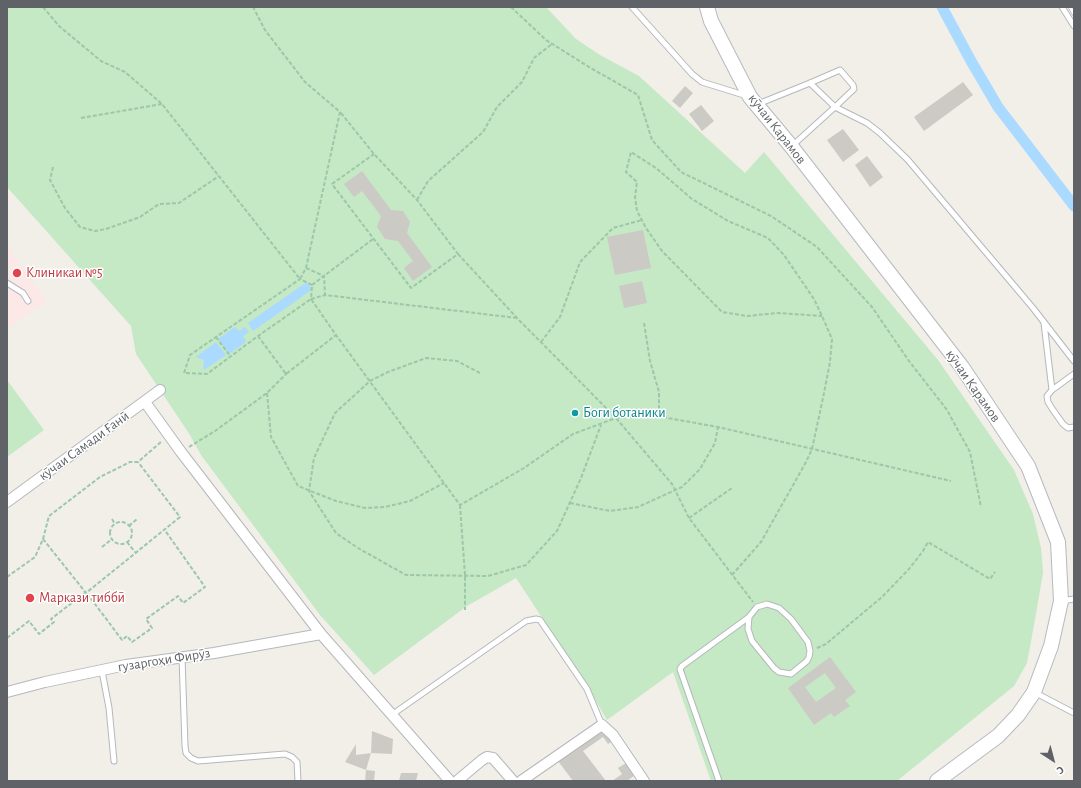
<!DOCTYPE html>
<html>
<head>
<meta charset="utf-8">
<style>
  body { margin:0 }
  #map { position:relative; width:1081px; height:788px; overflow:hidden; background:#f1efe8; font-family:"Alegreya Sans",sans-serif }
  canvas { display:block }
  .frame { position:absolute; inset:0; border:8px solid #5f6368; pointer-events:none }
  .north { position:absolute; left:1033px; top:740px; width:40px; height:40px; -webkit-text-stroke:3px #fff; paint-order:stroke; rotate:144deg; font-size:11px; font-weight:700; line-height:16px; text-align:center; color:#5f6368 }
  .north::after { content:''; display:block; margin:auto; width:14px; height:18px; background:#5f6368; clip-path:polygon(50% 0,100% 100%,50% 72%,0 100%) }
</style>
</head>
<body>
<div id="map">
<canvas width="1081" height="788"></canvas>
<div class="frame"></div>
<div class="north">С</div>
</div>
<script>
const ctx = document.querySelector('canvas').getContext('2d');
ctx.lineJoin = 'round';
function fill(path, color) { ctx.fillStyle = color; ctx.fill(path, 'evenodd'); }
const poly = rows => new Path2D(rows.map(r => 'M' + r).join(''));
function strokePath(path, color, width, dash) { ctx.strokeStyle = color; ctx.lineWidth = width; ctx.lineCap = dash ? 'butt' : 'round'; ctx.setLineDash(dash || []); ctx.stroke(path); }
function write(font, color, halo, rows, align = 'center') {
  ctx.font = font + ' "Alegreya Sans",sans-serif'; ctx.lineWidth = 3; ctx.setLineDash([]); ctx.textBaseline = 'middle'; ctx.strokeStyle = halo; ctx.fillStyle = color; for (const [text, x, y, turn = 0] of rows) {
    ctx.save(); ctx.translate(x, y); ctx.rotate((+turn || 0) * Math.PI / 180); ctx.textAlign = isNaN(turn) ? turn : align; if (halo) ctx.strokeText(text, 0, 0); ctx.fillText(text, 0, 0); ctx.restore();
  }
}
fill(poly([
  [7,246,47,301,7,329]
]), '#fce8e6');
fill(poly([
  [7,7,546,7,576,39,600,55,639,76,745,173,764,152,938,360,1014,470,1033,514,1041,548,1043,572,1036,614,1027,663,1014,686,897,781,711,781,673,672,607,720,590,691,516,578,467,606,374,675,320,615,201,455,190,435,136,354,131,326,7,187],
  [7,380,44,430,7,457]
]), '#c5e8c5');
fill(poly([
  [308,283,311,288,310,291,253,331,248,323,304,284],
  [235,327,239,331,245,327,249,332,243,336,246,342,229,354,218,339],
  [216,342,226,355,204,370,203,368,204,360,196,357]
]), '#aadaff');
strokePath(poly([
  [942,7,971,61,998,107,1074,206]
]), '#aadaff', 11);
fill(poly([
  [963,82,973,95,924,131,914,117],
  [685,86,693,93,680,108,672,101],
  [701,105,714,121,702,131,689,114],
  [843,129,859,150,843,162,827,140],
  [867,156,883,177,870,187,855,165],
  [362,171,391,210,403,211,410,222,407,233,432,267,413,281,404,268,413,261,398,241,385,239,377,227,381,216,362,191,354,197,344,184],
  [643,230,651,268,615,275,607,237],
  [642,281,647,303,624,308,619,286],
  [830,657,856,692,845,700,850,706,834,717,831,713,814,725,788,688],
  [825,673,836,688,816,702,805,687],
  [599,730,607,730,614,740,608,744,603,737,583,751,606,781,573,781,558,761],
  [372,731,393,739,392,754,371,753],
  [356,744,356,755,371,753,366,770,345,762],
  [626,763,635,775,627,781,612,781,622,774,618,768],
  [366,770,375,771,374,781,365,781],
  [401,773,418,773,416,781,399,781]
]), '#cccac5');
const lane = poly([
  [632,7,692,74,702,82,747,96],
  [1062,7,1074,26],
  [758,104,810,83,840,70,853,85,854,89,835,107,810,83],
  [792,146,835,107,867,123,880,133,908,160,1033,308,1074,361],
  [7,283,23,293,28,301],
  [1044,323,1052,390],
  [1074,374,1052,390,1047,396,1048,402,1053,410,1063,424,1068,428,1074,427],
  [1061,601,1074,599],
  [182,657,185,746,186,753,191,758,198,761,285,754,292,757,297,762,298,781],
  [102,671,109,708,114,761],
  [1034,692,1074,713],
  [393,714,526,621,536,619,540,620,587,689,602,725],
  [719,781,681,672,680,669,682,666,749,617,757,607,767,604,779,608,791,619,808,642,810,651,809,657,807,661,791,674,779,672,774,668,752,641,748,629,749,617]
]);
const street = poly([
  [145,402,181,452,321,634,450,781],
  [7,502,160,390],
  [7,692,45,682,126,665,214,653,321,634],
  [457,781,482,760,487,757,493,758,513,781],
  [521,781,602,725,613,735,644,781]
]);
const secondary = poly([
  [707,7,711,21,750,97,791,146,962,367,1028,466,1058,542,1061,601,1051,646,1034,692,1018,715,998,736,937,781]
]);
strokePath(lane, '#b5b8bc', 7);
strokePath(street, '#b5b8bc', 12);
strokePath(secondary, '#b6babf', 16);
strokePath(poly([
  [43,7,59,26,101,61,125,72,162,104,300,279,306,268,340,112,305,82,265,30,253,7],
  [511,7,546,40,589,67,638,95,652,140,681,172,771,216,817,247,872,307,909,361,947,410,970,452,981,507],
  [341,113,374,154,417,200,458,254,411,288,332,184,374,154],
  [81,118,162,104],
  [53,167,50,180,65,208,80,227,95,231,106,229,140,217,159,204,179,203,219,176],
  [417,200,428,181,483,132,497,107,522,82,534,58,552,44],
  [458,254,517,318,616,418,672,484,689,518,753,602],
  [306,268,324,276,325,295],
  [312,285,373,239],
  [517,318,325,295,311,299,312,285,300,279,190,355,184,373,207,374,258,336,311,299,336,335,460,505,524,468,573,434,616,418,651,415,718,427,951,481],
  [644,323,650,361,659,392,659,417],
  [258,336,286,374,336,335],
  [216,337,230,356],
  [541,342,560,317,580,262,613,228,642,220],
  [480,373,457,361,426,358,388,372,370,381,335,413,314,458,309,491,336,533,358,548,406,575,488,576,526,565,557,531,581,478,601,425],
  [267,393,271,437,298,486,336,501,365,508,385,507,410,501,444,483],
  [189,447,215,431,267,393,289,371],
  [570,503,610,511,638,507,682,487,700,469,715,443,718,427],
  [460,505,465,575,465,610],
  [689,518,732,488],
  [112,519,115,524],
  '110 533a11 11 0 1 1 22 0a11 11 0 1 1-22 0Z',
  [129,526,137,519],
  [43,539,86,593,180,517,138,462],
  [127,542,135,552],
  [102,547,112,539],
  [732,575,761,542,806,462,812,449,823,398,830,362,832,339,822,316,814,299,784,255,768,238,728,221,692,199,656,168,631,152,626,172,637,182,635,197,637,211,646,228,662,251,722,312,747,316,778,313,822,316],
  [7,577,35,557,43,539,49,516,100,477,130,462,138,462,162,441],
  [7,638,29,621,39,634,54,622,51,619,86,592,122,640,127,636,132,642,152,628,146,619,178,596,183,603,205,587,164,529],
  [817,648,826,644,882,597,909,569,923,551,928,542,990,579,995,572]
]), '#9cc7a9', 2, [4, 2]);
strokePath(lane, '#fff', 5);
strokePath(street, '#fff', 10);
strokePath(secondary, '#fff', 14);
const rail = poly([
  [1070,7,1074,14]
]);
strokePath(rail, '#b6b7b8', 4.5);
strokePath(rail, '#fff', 3, [9]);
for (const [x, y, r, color] of [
  [17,273,5,"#e0444e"],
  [575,413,4,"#0f9aa8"],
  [30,598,5,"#e0444e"]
]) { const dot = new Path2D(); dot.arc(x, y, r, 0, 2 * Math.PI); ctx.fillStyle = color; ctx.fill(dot); strokePath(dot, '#fff', 1.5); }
write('14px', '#5f6368', '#fff', [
  ["кӯчаи Карамов",777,129,52],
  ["кӯчаи Карамов",973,386,55],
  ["кӯчаи Самади Ғанӣ",84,446,-36],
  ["гузаргоҳи Фирӯз",164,660,-9]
]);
write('14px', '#be3a42', '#fff', [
  ["Клиникаи №5",26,273],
  ["Маркази тиббӣ",39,598]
], 'left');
write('14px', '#0d838f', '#fff', [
  ["Боги ботаники",583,413]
], 'left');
</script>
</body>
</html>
